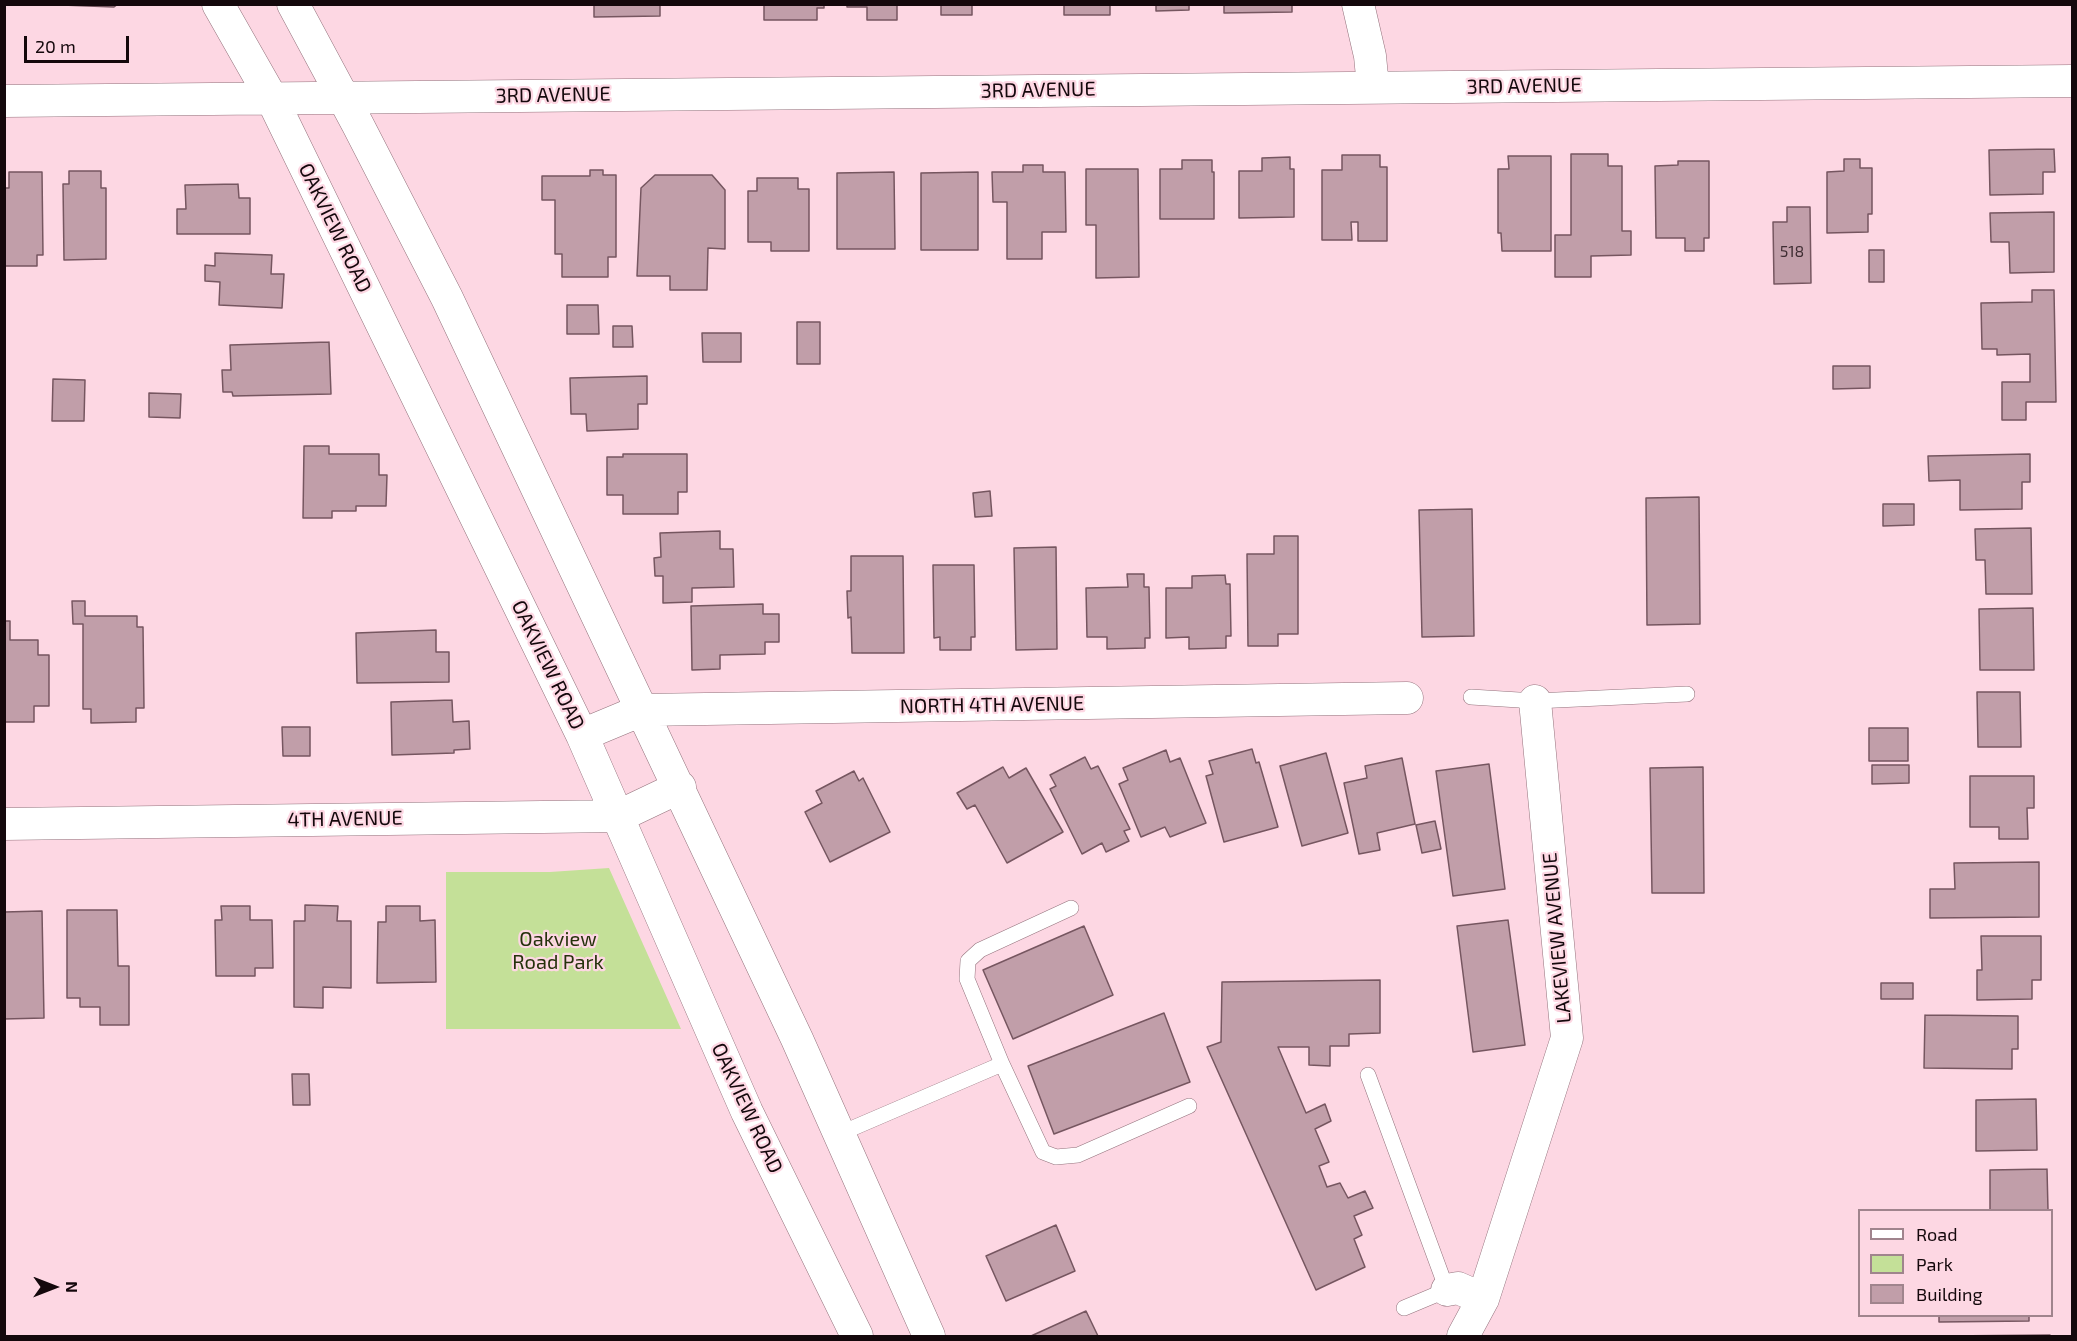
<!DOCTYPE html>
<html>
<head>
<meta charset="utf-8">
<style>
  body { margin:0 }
  #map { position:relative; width:2077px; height:1341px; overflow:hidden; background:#fdd7e3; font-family:"Exo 2",sans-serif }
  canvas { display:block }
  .frame { position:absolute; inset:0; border:6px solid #14080c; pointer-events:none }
  .legend { position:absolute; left:1858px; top:1209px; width:195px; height:108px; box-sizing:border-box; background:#fdd7e3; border:2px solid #a0848d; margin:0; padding:8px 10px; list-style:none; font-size:18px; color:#14080c }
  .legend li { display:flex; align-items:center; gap:12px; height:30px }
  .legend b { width:30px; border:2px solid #a0848d }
  .north { position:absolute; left:24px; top:1257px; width:60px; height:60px; -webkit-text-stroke:4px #fdd7e3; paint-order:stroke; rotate:90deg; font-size:16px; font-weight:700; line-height:24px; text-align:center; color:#14080c }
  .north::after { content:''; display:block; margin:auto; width:21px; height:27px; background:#14080c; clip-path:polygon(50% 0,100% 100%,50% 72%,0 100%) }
  .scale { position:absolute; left:24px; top:36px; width:105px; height:27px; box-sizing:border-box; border:3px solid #14080c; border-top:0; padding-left:8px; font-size:18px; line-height:21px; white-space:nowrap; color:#14080c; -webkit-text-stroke:4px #fdd7e3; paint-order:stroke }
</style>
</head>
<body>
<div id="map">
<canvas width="2077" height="1341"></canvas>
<div class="frame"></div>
<ul class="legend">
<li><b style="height:8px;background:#fff"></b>Road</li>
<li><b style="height:16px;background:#c4e098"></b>Park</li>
<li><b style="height:16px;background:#c19ea9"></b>Building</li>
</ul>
<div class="north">N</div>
<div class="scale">20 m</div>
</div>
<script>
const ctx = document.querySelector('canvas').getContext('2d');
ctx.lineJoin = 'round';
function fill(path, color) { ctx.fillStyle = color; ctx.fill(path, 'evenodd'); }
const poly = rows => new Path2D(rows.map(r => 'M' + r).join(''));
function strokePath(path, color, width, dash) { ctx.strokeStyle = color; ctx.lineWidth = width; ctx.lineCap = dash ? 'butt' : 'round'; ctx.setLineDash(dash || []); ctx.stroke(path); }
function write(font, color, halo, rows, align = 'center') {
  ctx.font = font + ' "Exo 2",sans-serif'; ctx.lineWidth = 4.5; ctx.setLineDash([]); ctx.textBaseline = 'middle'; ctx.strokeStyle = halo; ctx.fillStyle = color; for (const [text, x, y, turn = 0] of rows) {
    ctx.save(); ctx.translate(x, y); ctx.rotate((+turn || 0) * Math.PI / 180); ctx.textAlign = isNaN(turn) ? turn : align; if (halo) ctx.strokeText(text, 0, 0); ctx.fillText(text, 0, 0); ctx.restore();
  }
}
fill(poly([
  [609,868,681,1029,446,1029,446,872,550,872]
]), '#c4e098');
const building = poly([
  [36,4,118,4,114,7,36,4],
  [594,4,660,4,660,16,594,17,594,4],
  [764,4,824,4,824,8,817,8,817,20,764,20,764,4],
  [847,4,897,4,897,20,867,20,867,7,847,7,847,4],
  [941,4,972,4,972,15,941,15,941,4],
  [1064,4,1110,4,1110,15,1064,15,1064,4],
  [1156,4,1189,4,1189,10,1156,11,1156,4],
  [1224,4,1292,4,1292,12,1224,13,1224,4],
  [2054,149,2055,172,2043,172,2043,194,1990,195,1989,150,2054,149],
  [1571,154,1608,154,1608,166,1622,166,1622,231,1631,231,1631,255,1591,256,1591,277,1555,277,1555,235,1571,235,1571,154],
  [1342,155,1380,155,1380,167,1387,167,1387,241,1358,241,1358,222,1351,222,1352,240,1322,240,1322,170,1342,170,1342,155],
  [1508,156,1551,156,1551,251,1502,251,1501,233,1498,233,1498,169,1509,169,1508,156],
  [1290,157,1290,169,1294,169,1294,217,1239,218,1239,171,1262,171,1262,158,1290,157],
  [1844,159,1860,159,1860,168,1872,168,1872,214,1868,214,1868,232,1827,233,1827,172,1844,171,1844,159],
  [1182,160,1212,160,1212,172,1214,172,1214,219,1160,219,1160,169,1182,169,1182,160],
  [1678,161,1709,161,1709,238,1704,238,1704,251,1685,251,1685,238,1656,238,1655,166,1678,165,1678,161],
  [1023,165,1043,165,1043,172,1065,172,1066,232,1042,232,1042,259,1007,259,1007,202,993,202,992,172,1023,172,1023,165],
  [1086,169,1138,169,1139,277,1096,278,1096,225,1086,225,1086,169],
  [590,170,603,170,603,175,616,175,616,257,608,257,608,277,562,277,562,254,555,254,555,200,542,200,542,176,590,176,590,170],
  [69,171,101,171,101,188,106,188,106,259,64,260,63,184,69,184,69,171],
  [9,172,42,172,43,255,37,255,37,266,4,266,4,188,9,188,9,172],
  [894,172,895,249,837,249,837,173,894,172],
  [978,172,978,250,921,250,921,173,978,172],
  [655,175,712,175,725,190,725,249,708,248,707,290,670,290,670,276,637,276,641,188,655,175],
  [757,178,798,178,798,189,809,189,809,251,771,251,771,242,748,242,748,191,757,191,757,178],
  [238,184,239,198,250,198,250,234,177,234,177,209,186,209,185,185,238,184],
  [1787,207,1810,207,1811,283,1774,284,1773,222,1787,222,1787,207],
  [2054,212,2054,272,2010,273,2009,242,1991,242,1990,213,2054,212],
  [1869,250,1884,250,1884,282,1869,282,1869,250],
  [215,253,272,255,271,274,284,274,282,308,219,305,220,282,205,281,205,265,215,266,215,253],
  [2032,290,2054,290,2056,402,2026,402,2026,420,2002,420,2002,382,2030,382,2030,354,1997,355,1997,349,1982,349,1981,303,2032,302,2032,290],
  [567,305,598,305,599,334,567,334,567,305],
  [797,322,820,322,820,364,797,364,797,322],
  [613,326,632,326,633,347,613,347,613,326],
  [702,333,741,333,741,362,703,362,702,333],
  [329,342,331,394,233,396,232,392,223,392,222,370,231,370,230,345,329,342],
  [1833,366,1870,366,1870,388,1833,389,1833,366],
  [647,376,647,404,638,404,638,429,587,431,586,414,571,414,570,378,647,376],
  [53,379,85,380,84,421,52,421,53,379],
  [149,393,181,394,180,418,149,417,149,393],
  [304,446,329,446,329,454,379,454,379,475,387,475,386,506,356,506,356,511,332,511,332,518,303,518,304,446],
  [623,454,687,454,687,492,678,492,678,514,623,514,623,495,607,495,607,457,623,457,623,454],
  [2030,454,2030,482,2022,482,2022,509,1960,510,1960,480,1929,481,1928,456,2030,454],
  [990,491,992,516,975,517,973,493,990,491],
  [1699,497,1700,624,1647,625,1646,498,1699,497],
  [1883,504,1914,504,1914,525,1883,526,1883,504],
  [1472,509,1474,636,1422,637,1419,510,1472,509],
  [2031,528,2032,594,1986,594,1985,560,1976,560,1975,529,2031,528],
  [720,531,720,549,733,549,734,587,692,588,692,602,663,603,663,576,655,576,654,558,661,557,660,533,720,531],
  [1274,536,1298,536,1298,634,1278,634,1278,646,1248,646,1247,554,1274,554,1274,536],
  [1056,547,1057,649,1016,650,1014,548,1056,547],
  [851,556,903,556,904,653,852,653,851,617,848,618,847,591,851,591,851,556],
  [933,565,974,565,975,637,971,637,971,650,940,650,940,637,934,638,933,565],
  [1127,574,1144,574,1144,587,1149,587,1150,638,1145,638,1145,648,1107,649,1107,637,1087,637,1086,588,1128,587,1127,574],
  [1225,575,1226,584,1230,584,1231,636,1226,636,1226,648,1189,649,1189,637,1166,638,1166,588,1192,588,1192,576,1225,575],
  [72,601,85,601,85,616,137,616,137,627,143,627,144,708,136,708,136,722,91,723,91,709,83,709,83,624,73,624,72,601],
  [763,604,763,614,779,614,779,642,765,642,765,654,720,655,720,669,692,670,691,606,763,604],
  [2033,608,2034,670,1980,670,1979,609,2033,608],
  [4,621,10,621,10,640,38,640,38,655,49,655,49,706,34,706,34,722,4,722,4,621],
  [436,630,436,652,449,652,449,682,357,683,356,633,436,630],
  [1977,692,2020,692,2021,747,1978,747,1977,692],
  [452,700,453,722,469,721,470,749,454,750,454,753,392,755,391,702,452,700],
  [282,727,310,727,310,756,283,756,282,727],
  [1869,728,1908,728,1908,761,1869,761,1869,728],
  [1252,749,1256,763,1259,762,1278,827,1224,842,1206,776,1213,774,1209,761,1252,749],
  [1166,750,1170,762,1180,758,1206,823,1170,837,1165,827,1141,837,1119,784,1128,780,1123,768,1166,750],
  [1326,753,1348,833,1302,846,1280,766,1326,753],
  [1085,757,1091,769,1098,766,1130,829,1124,831,1129,841,1106,852,1102,843,1082,854,1050,789,1056,786,1050,775,1085,757],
  [1402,758,1415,824,1377,833,1380,850,1359,854,1344,783,1367,778,1365,766,1402,758],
  [1489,764,1505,889,1453,896,1436,771,1489,764],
  [1872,765,1909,765,1909,783,1872,784,1872,765],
  [1003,767,1009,778,1026,768,1063,832,1007,863,975,805,967,809,957,793,1003,767],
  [1703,767,1704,893,1652,893,1650,768,1703,767],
  [854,771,859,781,863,778,890,832,830,862,805,812,822,803,816,791,854,771],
  [1970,776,2034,776,2034,808,2027,808,2028,839,1999,839,1999,827,1970,827,1970,776],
  [1435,821,1441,849,1422,853,1416,825,1435,821],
  [2039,862,2039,917,1930,918,1930,889,1955,889,1954,863,2039,862],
  [305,905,338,906,337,921,351,921,351,988,323,987,323,1008,294,1007,294,921,305,921,305,905],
  [221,906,250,906,250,920,272,920,273,968,255,968,255,976,216,976,215,920,222,920,221,906],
  [386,906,420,906,420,921,435,920,436,982,377,983,378,922,386,922,386,906],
  [67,910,117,910,118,966,129,966,129,1025,100,1025,100,1007,80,1007,80,998,67,998,67,910],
  [42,911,44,1018,4,1019,4,912,42,911],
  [1508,920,1525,1045,1473,1052,1457,926,1508,920],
  [1084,926,1113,995,1013,1039,983,970,1084,926],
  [1981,936,2041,936,2041,980,2032,980,2032,999,1977,1000,1977,970,1982,970,1981,936],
  [1380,980,1380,1033,1349,1034,1349,1046,1330,1046,1330,1066,1309,1065,1309,1047,1278,1047,1306,1113,1325,1104,1331,1121,1315,1129,1329,1162,1319,1166,1327,1187,1340,1183,1348,1198,1365,1191,1373,1208,1354,1216,1362,1235,1354,1239,1365,1267,1316,1290,1207,1047,1221,1042,1222,982,1380,980],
  [1881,983,1913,983,1913,999,1881,999,1881,983],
  [1164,1013,1190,1082,1054,1134,1028,1066,1164,1013],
  [1925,1015,2018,1016,2018,1049,2012,1049,2012,1069,1924,1068,1925,1015],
  [292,1074,309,1074,310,1105,293,1105,292,1074],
  [2036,1099,2037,1150,1976,1151,1976,1100,2036,1099],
  [2047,1169,2048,1210,1990,1210,1990,1170,2047,1169],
  [1056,1225,1075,1271,1006,1301,986,1256,1056,1225],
  [1086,1311,1098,1336,1031,1336,1086,1311],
  [1939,1316,2029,1316,2029,1321,1939,1322,1939,1316],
  [2050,1335,2050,1336,1945,1336,2050,1335]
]);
fill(building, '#c19ea9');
strokePath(building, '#765660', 1.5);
const service = poly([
  [1471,697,1535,701,1687,694],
  [1002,1064,967,979,968,961,980,950,1071,908],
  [1368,1075,1447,1290,1404,1308],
  [839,1134,1002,1064,1043,1152,1056,1157,1078,1155,1189,1106]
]);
const minor = poly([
  [218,4,272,99,582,735,747,1112,857,1336],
  [293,4,358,125,447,298,797,1039,929,1336],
  [1358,4,1370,56,1373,87],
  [4,101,2072,81],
  [582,735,642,710,1407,698],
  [4,824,619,816,680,787],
  [1447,1290,1458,1288,1483,1299],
  [1463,1336,1483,1299,1567,1038,1535,701]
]);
strokePath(service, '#93727c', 16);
strokePath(minor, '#93727c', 33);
strokePath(service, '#fff', 15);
strokePath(minor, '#fff', 32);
write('16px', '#3f2e33', null, [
  ["518",1792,252]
]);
write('20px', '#14080c', '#fdd7e3', [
  ["3RD AVENUE",1524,86,-1],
  ["3RD AVENUE",1038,90,-1],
  ["3RD AVENUE",553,95,-1],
  ["OAKVIEW ROAD",335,228,64],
  ["OAKVIEW ROAD",548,665,64],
  ["NORTH 4TH AVENUE",992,705,-1],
  ["4TH AVENUE",345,819,-1],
  ["LAKEVIEW AVENUE",1557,938,-95],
  ["OAKVIEW ROAD",747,1108,65]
]);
write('20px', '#25320b', '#fdd7e3', [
  ["Oakview",558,939],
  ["Road Park",558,962]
]);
</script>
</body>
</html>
